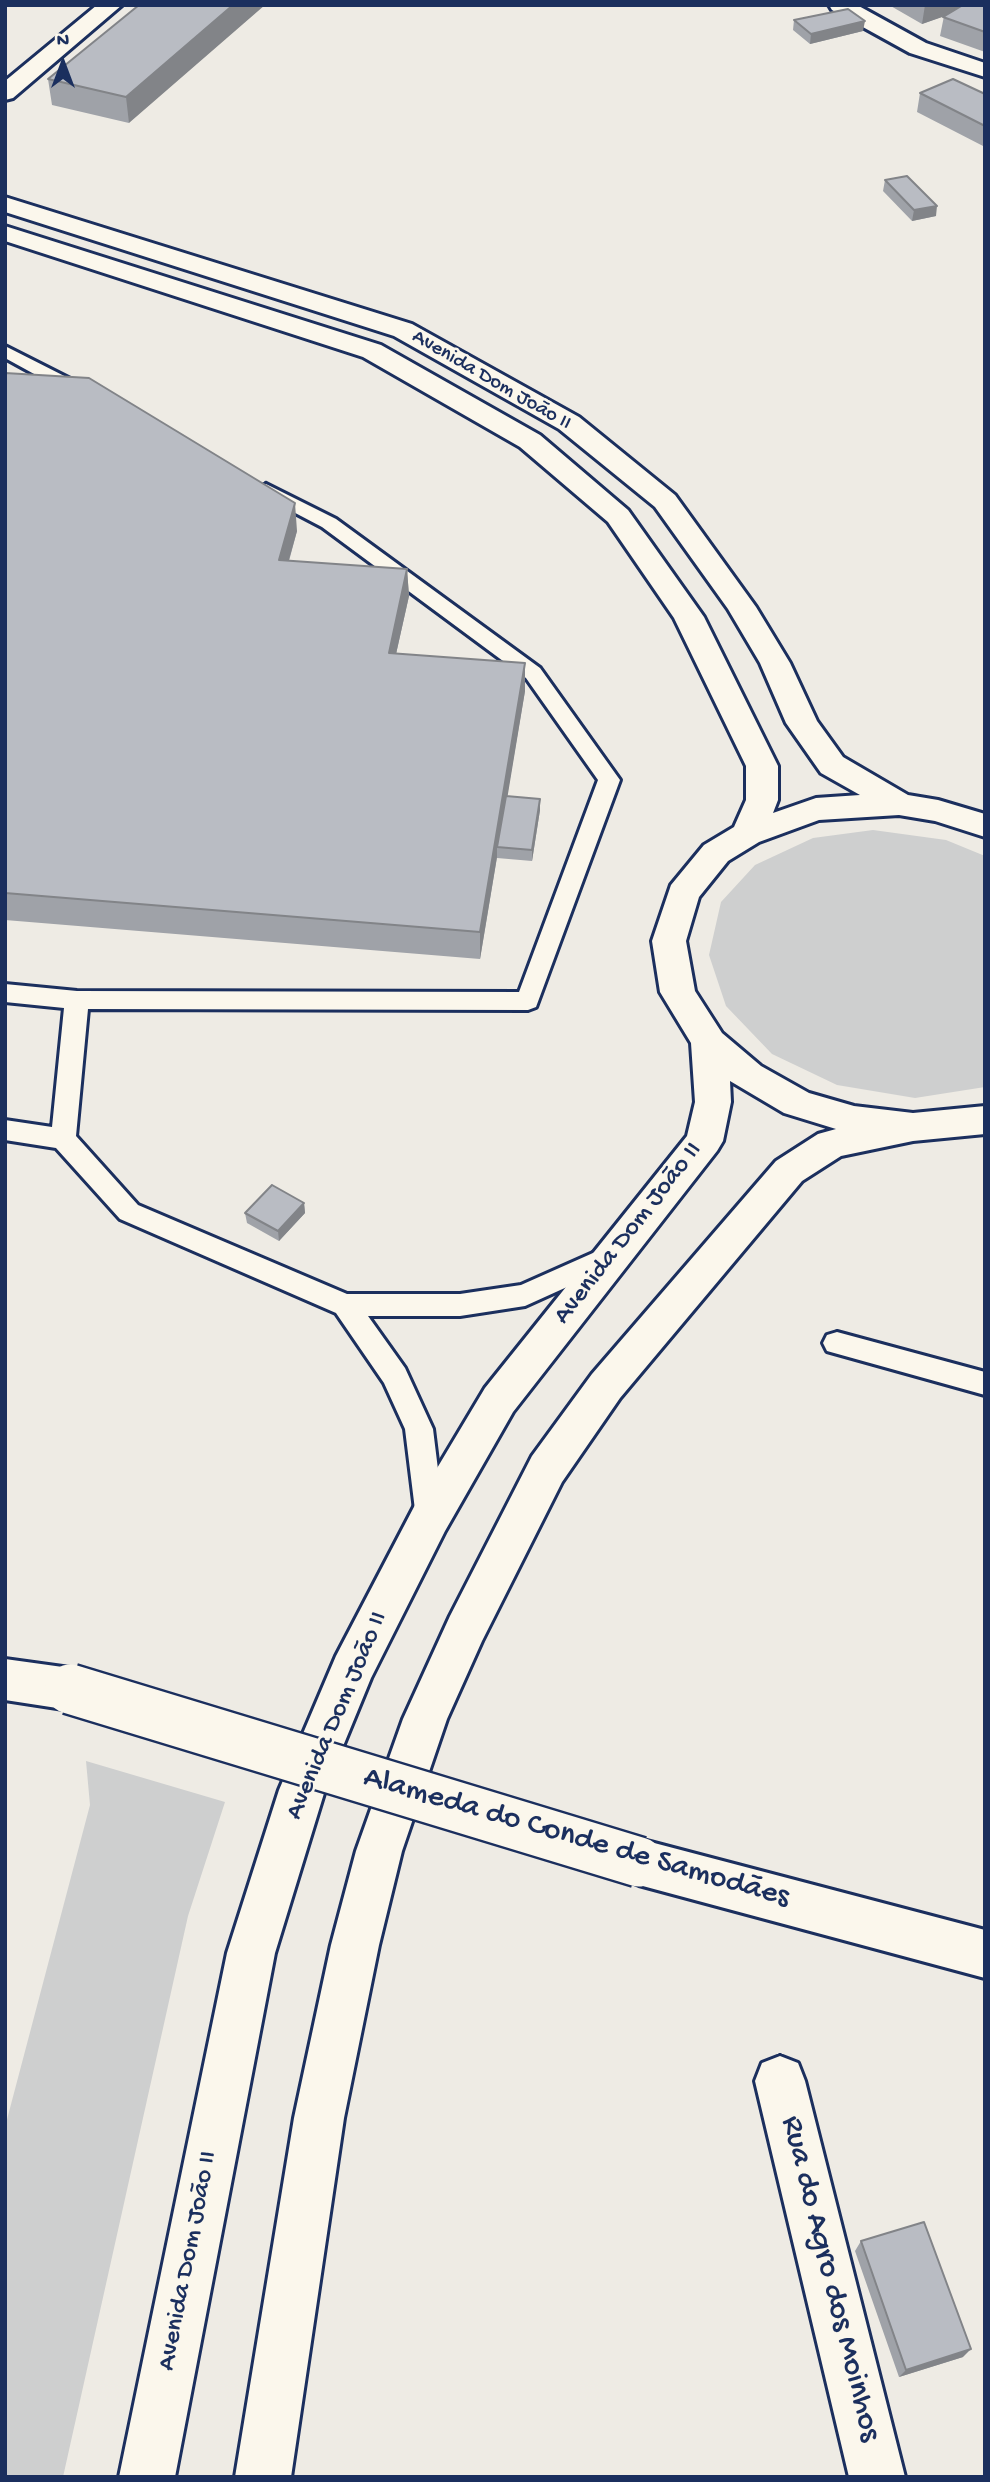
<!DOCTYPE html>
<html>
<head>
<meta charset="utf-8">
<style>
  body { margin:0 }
  #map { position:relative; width:990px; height:2482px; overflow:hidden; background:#eeebe4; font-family:"Gochi Hand",sans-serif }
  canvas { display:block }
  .frame { position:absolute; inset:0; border:7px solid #1b2f5e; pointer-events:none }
  .north { position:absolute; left:28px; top:28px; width:70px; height:70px; -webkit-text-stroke:5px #fbf7ec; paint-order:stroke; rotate:0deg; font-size:19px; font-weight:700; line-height:28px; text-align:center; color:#1b2f5e }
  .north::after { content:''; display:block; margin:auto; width:24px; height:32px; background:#1b2f5e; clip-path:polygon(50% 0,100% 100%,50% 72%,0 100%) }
</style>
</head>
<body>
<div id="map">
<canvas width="990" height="2482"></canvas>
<div class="frame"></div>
<div class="north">N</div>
</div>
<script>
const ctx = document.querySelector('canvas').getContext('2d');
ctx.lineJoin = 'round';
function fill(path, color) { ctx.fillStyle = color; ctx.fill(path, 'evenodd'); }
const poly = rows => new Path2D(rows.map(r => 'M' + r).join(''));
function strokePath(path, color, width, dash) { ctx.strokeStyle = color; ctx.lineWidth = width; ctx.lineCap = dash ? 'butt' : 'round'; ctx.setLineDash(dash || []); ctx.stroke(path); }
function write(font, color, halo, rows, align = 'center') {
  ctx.font = font + ' "Gochi Hand",sans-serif'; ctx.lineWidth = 5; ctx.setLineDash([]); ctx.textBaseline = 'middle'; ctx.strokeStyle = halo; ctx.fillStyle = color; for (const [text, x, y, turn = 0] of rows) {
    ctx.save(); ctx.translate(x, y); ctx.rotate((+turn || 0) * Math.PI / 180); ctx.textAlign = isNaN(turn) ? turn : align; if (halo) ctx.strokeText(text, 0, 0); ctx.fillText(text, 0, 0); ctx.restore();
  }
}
fill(poly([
  [873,830,946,840,985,856,985,1087,915,1098,837,1085,772,1054,726,1006,709,955,721,902,755,865,813,838],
  [86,1761,225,1802,188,1916,63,2477,5,2477,5,2127,90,1805]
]), '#cecfcf');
const service = poly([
  [5,346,90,389,92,393,90,397,76,397,5,358,5,346],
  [266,484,336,519,540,668,620,780,536,1007,528,1010,88,1009,76,1136,138,1205,347,1294,460,1294,521,1285,611,1245,620,1249,624,1256,620,1263,525,1306,460,1316,368,1316,405,1368,433,1429,444,1518,440,1527,430,1531,420,1527,416,1518,405,1429,384,1383,336,1313,120,1219,56,1148,5,1140,5,1120,52,1127,64,1008,5,1002,5,984,77,991,519,992,598,780,526,678,322,527,259,494,256,490,266,484],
  [837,1332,985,1372,985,1395,827,1351,823,1343,827,1335,837,1332]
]);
const minor = poly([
  [97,5,122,5,13,98,5,100,5,81,97,5],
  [829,5,857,5,926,43,985,63,985,77,910,53,832,10,829,5],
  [780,2056,798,2063,805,2081,905,2477,849,2477,755,2081,762,2063,780,2056]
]);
const tertiary = poly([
  [5,1659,70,1668,86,1674,92,1689,86,1704,70,1710,5,1700,5,1659],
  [639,1839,985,1930,985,1978,639,1885,622,1878,616,1862,622,1846,639,1839]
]);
const primary = poly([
  [5,197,412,324,579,417,675,495,756,607,790,663,817,721,843,757,908,795,938,800,985,814,985,837,935,821,899,815,819,820,759,842,728,861,699,897,686,941,695,991,722,1033,761,1066,809,1093,854,1106,913,1113,985,1106,985,1134,913,1141,841,1156,802,1181,620,1398,562,1482,482,1641,447,1719,402,1851,379,1945,344,2118,291,2477,235,2477,294,2118,331,1945,356,1851,403,1719,450,1616,532,1456,592,1374,776,1161,818,1134,836,1129,784,1113,730,1081,731,1102,723,1141,717,1151,513,1412,445,1531,371,1678,325,1790,275,1953,175,2477,119,2477,227,1953,279,1790,336,1656,415,1505,485,1388,687,1136,695,1102,691,1043,660,992,652,941,671,885,704,845,734,827,746,800,746,766,674,618,608,522,520,447,363,357,5,241,5,226,381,345,540,435,628,510,704,617,778,766,778,800,773,813,816,798,860,795,821,773,786,723,760,663,728,609,655,507,559,429,394,336,5,212,5,197]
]);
strokePath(service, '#1b2f5e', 6);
strokePath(minor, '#1b2f5e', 6);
strokePath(tertiary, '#1b2f5e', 6);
strokePath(primary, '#1b2f5e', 6);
fill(service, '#fbf7ec');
fill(minor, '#fbf7ec');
fill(tertiary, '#fbf7ec');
fill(primary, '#fbf7ec');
const tertiaryBridge = poly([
  [70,1689,639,1862]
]);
strokePath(tertiaryBridge, '#1b2f5e', 54, []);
strokePath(tertiaryBridge, '#fbf7ec', 49);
fill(poly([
  [139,5,129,123,52,105,48,79],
  [889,5,985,5,985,52,940,36,944,16,922,24],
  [794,20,863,31,810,44,793,30],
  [920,93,985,94,985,147,917,112],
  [885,180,936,216,912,221,883,191],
  [5,373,297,531,289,561,407,569,409,596,396,654,525,663,525,691,507,796,540,799,540,810,532,861,497,858,497,857,480,959,5,920],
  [304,1203,305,1213,279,1241,247,1223,245,1213],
  [861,2241,963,2357,899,2377,855,2251]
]), '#9fa2a8');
fill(poly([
  [233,5,265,5,129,123,126,97],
  [925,5,977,5,922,24],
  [865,21,863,31,810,44,811,34],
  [937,206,936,216,912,221,914,210],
  [295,503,297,531,281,588,279,560],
  [407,569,409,596,390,681,389,653],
  [525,663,525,691,499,848,497,847,497,857,480,959,480,932],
  [540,799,540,810,532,861,532,850],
  [304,1203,305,1213,279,1241,278,1231],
  [971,2349,963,2357,899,2377,906,2370]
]), '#828488');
const building = poly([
  [139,5,233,5,126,97,48,79,139,5],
  [963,5,985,5,985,32,943,17,963,5],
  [848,9,865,21,811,34,794,20,848,9],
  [953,79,985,94,985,126,920,93,953,79],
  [907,176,937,206,914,210,885,180,907,176],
  [5,373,89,378,295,503,279,560,407,569,389,653,525,663,480,932,5,893,5,373],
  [506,796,540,799,532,850,497,847,506,796],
  [272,1185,304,1203,278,1231,245,1213,272,1185],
  [924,2222,971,2349,906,2370,861,2241,924,2222]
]);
fill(building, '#b9bcc3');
strokePath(building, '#828488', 2);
write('21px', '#1b2f5e', '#fbf7ec', [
  ["Avenida Dom João II",491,381,30]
]);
write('26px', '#1b2f5e', '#fbf7ec', [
  ["Avenida Dom João II",629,1234,-52],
  ["Avenida Dom João II",338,1716,-67],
  ["Avenida Dom João II",189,2261,-79]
]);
write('32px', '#1b2f5e', '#fbf7ec', [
  ["Alameda do Conde de Samodães",576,1839,16],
  ["Rua do Agro dos Moinhos",829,2279,76]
]);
</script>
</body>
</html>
